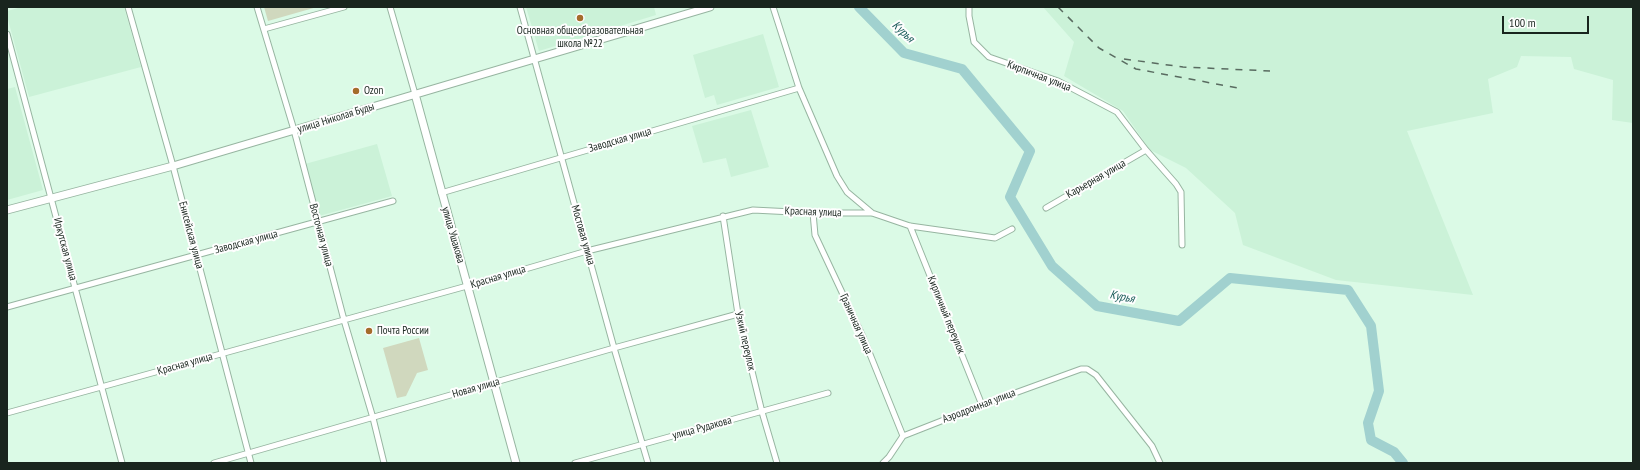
<!DOCTYPE html>
<html>
<head>
<meta charset="utf-8">
<style>
  body { margin:0 }
  #map { position:relative; width:1640px; height:470px; overflow:hidden; background:#dbfae6; font-family:"PT Sans Narrow",sans-serif }
  canvas { display:block }
  .frame { position:absolute; inset:0; border:8px solid #19251e; pointer-events:none }
  .scale { position:absolute; left:1502px; top:16px; width:87px; height:18px; box-sizing:border-box; border:2px solid #19251e; border-top:0; padding-left:5px; font-size:12px; line-height:14px; white-space:nowrap; color:#19251e; -webkit-text-stroke:3px #fefefe; paint-order:stroke }
</style>
</head>
<body>
<div id="map">
<canvas width="1640" height="470"></canvas>
<div class="frame"></div>
<div class="scale">100 m</div>
</div>
<script>
const ctx = document.querySelector('canvas').getContext('2d');
ctx.lineJoin = 'round';
function fill(path, color) { ctx.fillStyle = color; ctx.fill(path, 'evenodd'); }
const poly = rows => new Path2D(rows.map(r => 'M' + r).join(''));
function strokePath(path, color, width, dash) { ctx.strokeStyle = color; ctx.lineWidth = width; ctx.lineCap = dash ? 'butt' : 'round'; ctx.setLineDash(dash || []); ctx.stroke(path); }
function write(font, color, halo, rows, align = 'center') {
  ctx.font = font + ' "PT Sans Narrow",sans-serif'; ctx.lineWidth = 4; ctx.setLineDash([]); ctx.textBaseline = 'middle'; ctx.strokeStyle = halo; ctx.fillStyle = color; for (const [text, x, y, turn = 0] of rows) {
    ctx.save(); ctx.translate(x, y); ctx.rotate((+turn || 0) * Math.PI / 180); ctx.textAlign = isNaN(turn) ? turn : align; if (halo) ctx.strokeText(text, 0, 0); ctx.fillText(text, 0, 0); ctx.restore();
  }
}
fill(poly([
  [22,7,124,7,141,67,29,97,7,16,7,11],
  [526,7,654,7,656,15,539,51],
  [1043,7,1633,7,1633,123,1612,120,1613,80,1574,69,1571,57,1521,56,1517,67,1488,79,1493,113,1407,131,1473,295,1336,280,1243,245,1235,213,1186,168,1150,150,1123,111,1064,76,1074,42],
  [763,34,779,87,717,105,714,95,705,98,693,55],
  [15,87,43,190,7,200,7,89],
  [751,110,769,167,731,177,726,158,703,163,692,126],
  [377,144,392,196,319,216,305,164]
]), '#cbf2d8');
fill(poly([
  [264,7,317,7,268,21],
  [419,338,428,370,417,373,406,396,397,398,383,348]
]), '#d0d8be');
strokePath(poly([
  [859,7,904,53,962,69,1030,151,1010,197,1052,266,1097,306,1179,321,1230,278,1348,290,1371,326,1379,391,1368,423,1371,440,1394,452,1403,463]
]), '#a1d1cf', 10);
const street = poly([
  [128,7,173,166,251,463],
  [257,7,294,130,344,320,373,418,384,463],
  [390,7,415,94],
  [520,7,614,348,648,463],
  [773,7,799,88,837,176,847,192,872,213],
  [969,7,969,16,974,42,989,57,1058,81,1117,112,1146,150,1176,184,1181,192,1182,245],
  [264,29,344,7],
  [7,34,122,463],
  [441,193,799,88],
  [1046,208,1146,150],
  [813,213,815,235,863,337,903,436],
  [723,216,738,314,762,412,777,463],
  [910,226,982,405],
  [7,307,393,201],
  [7,413,467,286,587,251,753,210,813,213,872,213,910,226,995,238,1012,229],
  [214,463,614,348,738,314],
  [575,463,828,393],
  [883,463,889,457,903,436,982,405,1081,369,1087,369,1096,375,1152,446,1160,463]
]);
const secondary = poly([
  [415,94,516,463],
  [7,210,173,166,710,7]
]);
strokePath(street, '#97b5a1', 7);
strokePath(secondary, '#97b5a1', 9);
strokePath(street, '#fff', 5);
strokePath(secondary, '#fff', 7);
strokePath(poly([
  [1058,7,1099,48,1136,69,1238,88],
  [1124,59,1183,67,1270,71]
]), '#596b60', 1.5, [7, 7]);
for (const [x, y, r, color] of [
  [580,18,4,"#a56c2b"],
  [356,91,4,"#a56c2b"],
  [369,331,4,"#a56c2b"]
]) { const dot = new Path2D(); dot.arc(x, y, r, 0, 2 * Math.PI); ctx.fillStyle = color; ctx.fill(dot); strokePath(dot, '#fefefe', 1.5); }
write('11px', '#19251e', '#fefefe', [
  ["Основная общеобразовательная",580,31,"center"],
  ["школа №22",580,44,"center"],
  ["Ozon",364,91],
  ["Почта России",377,331]
], 'left');
write('11px', '#19251e', '#fefefe', [
  ["Кирпичная улица",1039,76,21],
  ["улица Николая Буды",336,118,-17],
  ["Заводская улица",620,140,-16],
  ["Карьерная улица",1096,179,-30],
  ["Красная улица",813,212,2],
  ["Енисейская улица",191,235,75],
  ["Восточная улица",321,235,75],
  ["улица Ушакова",453,235,74],
  ["Мостовая улица",583,235,74],
  ["Заводская улица",246,242,-15],
  ["Иркутская улица",65,249,75],
  ["Красная улица",498,277,-17],
  ["Кирпичный переулок",946,315,68],
  ["Граничная улица",856,324,66],
  ["Узкий переулок",745,341,77],
  ["Красная улица",185,364,-16],
  ["Новая улица",476,388,-16],
  ["Аэродромная улица",979,406,-21],
  ["улица Рудакова",702,428,-15]
]);
write('italic 12px', '#1b5c5a', '#fefefe', [
  ["Курья",903,32,43],
  ["Курья",1122,297,11]
]);
</script>
</body>
</html>
